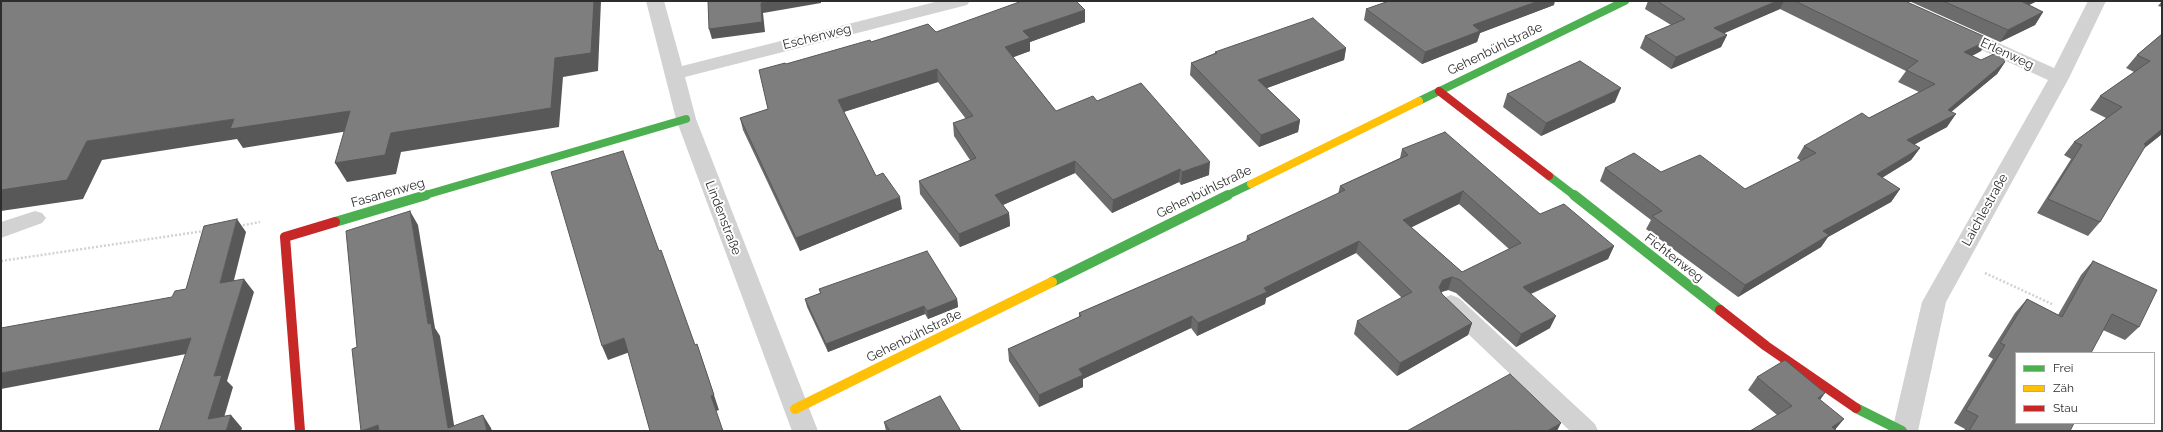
<!DOCTYPE html>
<html>
<head>
<meta charset="utf-8">
<style>
  body { margin:0 }
  #map { position:relative; width:2163px; height:432px; overflow:hidden; background:#fff; font-family:Raleway,sans-serif }
  canvas { display:block }
  .frame { position:absolute; inset:0; border:2px solid #2d2d2d; pointer-events:none }
  .legend { position:absolute; left:2015px; top:352px; width:140px; height:72px; box-sizing:border-box; background:#fff; border:1px solid #ababab; margin:0; padding:5px 7px; list-style:none; font-size:12px; color:#2d2d2d }
  .legend li { display:flex; align-items:center; gap:8px; height:20px }
  .legend b { width:20px; border:1px solid #ababab }
</style>
</head>
<body>
<div id="map">
<canvas width="2163" height="432"></canvas>
<div class="frame"></div>
<ul class="legend">
<li><b style="height:5px;background:#4caf50"></b>Frei</li>
<li><b style="height:5px;background:#ffc107"></b>Zäh</li>
<li><b style="height:5px;background:#c62828"></b>Stau</li>
</ul>
</div>
<script>
const ctx = document.querySelector('canvas').getContext('2d');
ctx.lineJoin = 'round';
const poly = rows => new Path2D(rows.map(r => 'M' + r).join(''));
function strokePath(path, color, width, dash) { ctx.strokeStyle = color; ctx.lineWidth = width; ctx.lineCap = dash ? 'butt' : 'round'; ctx.setLineDash(dash || []); ctx.stroke(path); }
function fill(path, color) { ctx.fillStyle = color; ctx.fill(path, 'evenodd'); }
function write(font, color, halo, rows, align = 'center') {
  ctx.font = font + ' Raleway,sans-serif'; ctx.lineWidth = 4; ctx.setLineDash([]); ctx.textBaseline = 'middle'; ctx.strokeStyle = halo; ctx.fillStyle = color; for (const [text, x, y, turn = 0] of rows) {
    ctx.save(); ctx.translate(x, y); ctx.rotate((+turn || 0) * Math.PI / 180); ctx.textAlign = isNaN(turn) ? turn : align; if (halo) ctx.strokeText(text, 0, 0); ctx.fillText(text, 0, 0); ctx.restore();
  }
}
strokePath(poly([
  [239,226,260,222],
  [1,261,204,231],
  [1985,273,2054,305]
]), '#d2d2d2', 2.5, [2, 2]);
fill(poly([
  [35,211,42,213,46,218,42,223,1,238,1,222,35,211],
  [1451,295,1459,298,1595,424,1598,431,1570,431,1443,310,1440,304,1443,298,1451,295]
]), '#d2d2d2');
fill(poly([
  [646,1,664,1,682,66,939,1,970,1,967,5,685,77,696,119,818,431,792,431,676,119,646,1],
  [2088,1,2106,1,2069,78,1946,302,1918,431,1892,431,1922,302,2048,80,1951,36,1949,32,1951,28,1958,26,1965,28,2054,68,2088,1]
]), '#d2d2d2');
strokePath(poly([
  [1419,101,1625,1],
  [1549,176,1575,196],
  [422,196,686,119],
  [1226,196,1251,184]
]), '#4caf50', 8);
strokePath(poly([
  [1574,195,1720,310],
  [335,222,426,195],
  [1052,282,1228,195],
  [1856,408,1902,431]
]), '#4caf50', 10);
strokePath(poly([
  [1251,184,1419,101]
]), '#ffc107', 8);
strokePath(poly([
  [795,409,1052,282]
]), '#ffc107', 10);
strokePath(poly([
  [1439,91,1549,176]
]), '#c62828', 8);
strokePath(poly([
  [1720,310,1766,346,1856,408],
  [300,431,285,237,335,222]
]), '#c62828', 10);
fill(poly([
  [1648,1,1905,1,1981,51,1972,56,1981,60,2005,62,1997,74,1951,112,1947,127,1914,144,1920,148,1911,160,1882,178,1900,189,1891,202,1828,237,1821,247,1738,297,1646,229,1651,220,1600,181,1605,168,1661,172,1745,189,1801,161,1797,158,1804,146,1869,118,1919,92,1898,82,1906,71,1780,9,1723,33,1727,35,1721,47,1671,69,1640,48,1645,36,1671,25,1645,9],
  [1909,1,2037,1,2029,5,2043,12,2035,25,2000,42],
  [2162,1,2162,7,2158,6],
  [1554,5,1480,33,1477,42,1422,64,1364,20,1366,9],
  [1085,10,1085,22,1030,42,1030,51,1013,57,1056,111,1097,101,1209,175,1181,185,1179,182,1112,213,1075,173,1003,205,1009,213,1010,226,960,247,920,194,919,181,970,160,954,136,953,123,966,119,938,82,844,112,876,176,902,209,800,251,743,130,740,118,768,109,786,64,871,42],
  [2162,34,2162,134,2143,149,2100,222,2088,236,2037,213,2071,159,2064,155,2074,142,2106,118,2090,110,2100,96,2134,72,2126,68,2137,55],
  [1346,48,1344,60,1267,88,1300,120,1298,132,1259,147,1190,75,1191,63,1215,53,1215,52],
  [1507,94,1615,102,1541,136,1503,107],
  [1402,149,1540,214,1614,246,1608,259,1531,294,1550,328,1516,347,1456,293,1448,290,1441,292,1442,294,1472,323,1468,335,1397,376,1354,334,1357,321,1402,298,1356,253,1266,298,1265,304,1197,336,1191,328,1083,379,1083,387,1039,407,1009,361,1008,349,1079,317,1079,313,1246,241,1247,236,1338,194,1340,186,1400,158],
  [1459,204,1509,249,1462,272,1411,227],
  [2093,261,2139,327,2125,340,2103,330,2016,353,2070,431,1964,431,1965,429,1954,423,1993,359,1988,356,2015,313,2027,299,2058,315,2081,275],
  [819,289,957,299,958,307,928,319,925,314,828,352,807,307,805,299,820,293],
  [1757,377,1820,400,1836,429,1777,415,1748,390],
  [884,422,961,431,886,431]
]), '#6c6c6c');
fill(poly([
  [594,1,601,1,598,71,563,77,559,127,401,152,396,174,347,182,335,163,391,133,555,58],
  [771,1,821,1,821,3,763,13,765,32,712,39,709,29,761,3],
  [1538,1,1555,1,1554,5,1480,33,1477,42,1422,64,1425,52,1473,25],
  [1777,1,1784,1,1780,9,1709,40,1714,28],
  [2022,1,2037,1,2013,13],
  [1085,10,1085,22,1030,42,1030,51,1006,60,1005,47,1023,31],
  [2043,12,2035,25,2000,42,2008,30],
  [1727,35,1721,47,1671,69,1676,57],
  [1990,39,1981,51,1956,64,1964,52],
  [1346,48,1344,60,1256,92,1258,80],
  [2005,62,1997,74,1939,122,1948,110],
  [937,69,938,82,840,113,838,100],
  [1621,88,1615,102,1541,136,1546,123],
  [350,111,361,129,243,148,237,139,102,160,83,199,1,211,1,190,87,141,234,119],
  [1956,114,1947,127,1899,153,1907,140],
  [1300,120,1298,132,1259,147,1261,135],
  [2162,129,2162,134,2132,158,2144,144],
  [1920,148,1911,160,1868,186,1877,174],
  [1075,161,1075,173,996,208,995,195],
  [1210,162,1209,175,1181,185,1182,172],
  [1180,169,1179,182,1112,213,1113,200],
  [1900,189,1891,202,1828,237,1821,247,1738,297,1745,285,1823,231],
  [1463,191,1459,204,1400,233,1403,220],
  [900,197,902,209,800,251,796,238],
  [410,211,418,225,435,328,440,336,455,431,448,428,428,324],
  [1009,213,1010,226,960,247,959,234],
  [237,219,246,232,230,296,220,283],
  [1359,241,1356,253,1266,298,1265,304,1197,336,1198,323,1264,288],
  [1614,246,1608,259,1518,299,1523,287],
  [1452,277,1448,290,1438,293,1439,287,1443,280],
  [244,279,254,292,227,381,233,387,220,431,208,419,214,376],
  [957,299,958,307,928,319,927,311],
  [924,306,925,314,828,352,826,344],
  [1192,316,1191,328,1083,379,1083,387,1039,407,1039,395,1079,369],
  [1556,316,1550,328,1516,347,1521,334],
  [1472,323,1468,335,1397,376,1400,363],
  [191,338,202,351,1,389,1,373],
  [624,338,630,352,608,360,602,346],
  [697,344,719,410,716,411,711,396],
  [1825,393,1815,407,1818,398],
  [231,415,242,428,241,431,226,431],
  [483,415,491,428,492,431,487,431],
  [1844,419,1834,431,1832,427],
  [1561,423,1557,431,1547,431],
  [378,425,383,431,361,431]
]), '#585858');
const building = poly([
  [1,1,594,1,591,53,555,58,551,108,391,133,385,155,335,163,350,111,230,129,234,119,87,141,67,180,1,190,1,1],
  [708,1,771,1,761,3,762,22,709,29,708,1],
  [1022,1,1076,1,1085,10,1023,31,1030,38,1005,47,1056,111,1093,96,1097,101,1141,83,1210,162,1182,172,1180,169,1113,200,1075,161,995,195,1009,213,959,234,919,181,976,158,953,123,973,116,937,69,838,100,876,176,883,173,900,197,796,238,740,118,768,109,759,70,785,63,786,64,870,40,871,42,928,24,936,32,1022,1],
  [1389,1,1538,1,1473,25,1480,31,1425,52,1366,9,1389,1],
  [1657,1,1777,1,1714,28,1727,35,1676,57,1645,36,1685,19,1657,1],
  [1795,1,1905,1,1990,39,1964,52,1981,60,1998,52,2005,62,1948,110,1956,114,1907,140,1920,148,1877,174,1900,189,1823,231,1829,235,1745,285,1652,216,1662,211,1605,168,1634,153,1661,172,1700,155,1745,189,1816,153,1804,146,1862,113,1869,118,1935,84,1906,70,1918,61,1795,1],
  [1943,1,2022,1,2021,1,2043,12,2008,30,1943,1],
  [1313,18,1346,48,1258,80,1300,120,1261,135,1191,63,1217,53,1215,52,1313,18],
  [2162,34,2162,129,2144,144,2146,145,2100,222,2048,199,2082,145,2074,142,2122,107,2100,96,2150,61,2137,55,2162,34],
  [1580,61,1621,88,1546,123,1507,94,1580,61],
  [1445,132,1540,214,1564,204,1614,246,1523,287,1556,316,1521,334,1460,280,1452,277,1443,280,1439,287,1442,294,1472,323,1400,363,1357,321,1412,292,1359,241,1264,288,1267,292,1198,323,1192,316,1079,369,1083,375,1039,395,1008,349,1081,316,1079,313,1250,239,1247,236,1345,190,1340,186,1408,155,1402,149,1445,132],
  [1463,191,1521,243,1462,272,1403,220,1463,191],
  [623,151,659,251,661,250,695,345,697,344,714,395,711,396,723,431,650,431,624,338,602,346,551,172,623,151],
  [410,211,428,324,431,323,448,428,483,415,487,431,379,431,378,425,361,431,352,349,357,347,346,231,410,211],
  [237,219,220,283,244,279,214,376,222,375,208,419,231,415,226,431,159,431,191,338,1,373,1,328,172,297,175,291,186,289,204,226,237,219],
  [927,251,957,299,927,311,924,306,826,344,805,299,821,293,819,289,927,251],
  [2093,261,2157,290,2139,327,2112,314,2091,353,2016,353,2016,423,2074,423,2070,431,1969,431,1978,416,1966,410,2005,345,2000,343,2027,299,2062,317,2093,261],
  [1785,360,1825,393,1818,398,1844,419,1832,427,1837,431,1750,431,1792,406,1757,377,1785,360],
  [1510,374,1561,423,1547,431,1515,431,1514,430,1511,431,1407,431,1510,374],
  [940,396,961,431,890,431,884,422,940,396]
]);
fill(building, '#7e7e7e');
strokePath(building, '#585858', 1);
write('13px', '#2d2d2d', '#fff', [
  ["Eschenweg",817,37,-14],
  ["Gehenbühlstraße",1495,49,-26],
  ["Erlenweg",2007,54,25],
  ["Gehenbühlstraße",1204,192,-26],
  ["Fasanenweg",388,193,-16],
  ["Laichlestraße",1985,210,-61],
  ["Lindenstraße",723,218,69],
  ["Fichtenweg",1674,258,38],
  ["Gehenbühlstraße",914,336,-26]
]);
</script>
</body>
</html>
